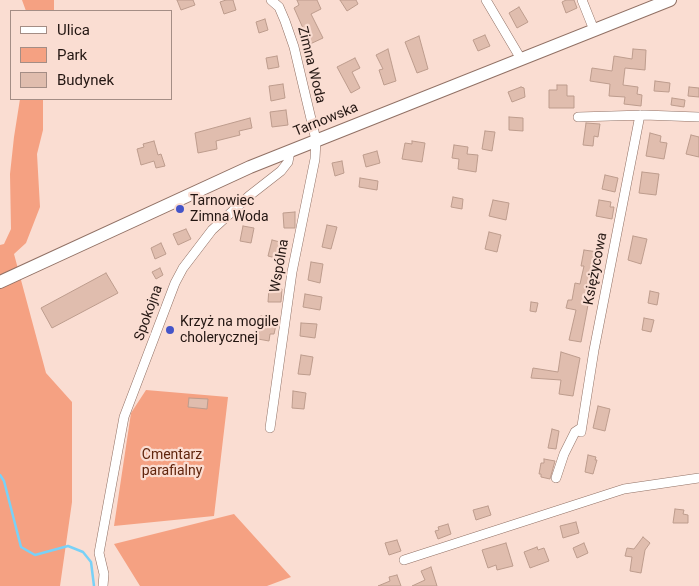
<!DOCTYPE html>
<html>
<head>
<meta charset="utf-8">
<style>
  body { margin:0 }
  #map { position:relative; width:699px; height:586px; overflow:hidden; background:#faddd2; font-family:Roboto,sans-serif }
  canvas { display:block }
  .legend { position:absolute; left:10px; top:10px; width:162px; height:90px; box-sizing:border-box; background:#faddd2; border:1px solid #a48d85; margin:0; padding:6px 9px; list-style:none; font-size:15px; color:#231612 }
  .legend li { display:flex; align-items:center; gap:10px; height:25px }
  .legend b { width:25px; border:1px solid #a48d85 }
</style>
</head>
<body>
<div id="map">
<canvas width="699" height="586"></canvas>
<ul class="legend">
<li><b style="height:6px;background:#fff"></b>Ulica</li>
<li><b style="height:14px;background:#f5a182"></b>Park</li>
<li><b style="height:14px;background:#e0bdae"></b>Budynek</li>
</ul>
</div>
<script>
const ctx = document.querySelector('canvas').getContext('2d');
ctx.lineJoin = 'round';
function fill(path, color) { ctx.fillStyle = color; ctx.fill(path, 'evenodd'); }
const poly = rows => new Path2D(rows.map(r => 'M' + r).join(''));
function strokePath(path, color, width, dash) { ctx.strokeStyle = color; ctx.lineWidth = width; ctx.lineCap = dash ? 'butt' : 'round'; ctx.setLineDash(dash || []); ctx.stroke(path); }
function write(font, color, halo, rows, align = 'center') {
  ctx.font = font + ' Roboto,sans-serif'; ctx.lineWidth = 4.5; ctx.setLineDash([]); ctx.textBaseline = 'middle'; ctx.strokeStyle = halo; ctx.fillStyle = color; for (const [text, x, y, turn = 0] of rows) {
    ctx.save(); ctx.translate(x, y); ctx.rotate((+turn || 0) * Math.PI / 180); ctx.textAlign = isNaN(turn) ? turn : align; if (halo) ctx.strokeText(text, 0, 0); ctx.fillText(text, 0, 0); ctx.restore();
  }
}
fill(poly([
  [22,0,54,0,54,11,26,11],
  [20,99,43,99,43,130,37,154,40,207,26,243,14,254,46,373,72,402,72,502,60,586,0,586,0,245,4,244,11,229,10,174,14,137],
  [146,390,228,397,214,516,114,526,131,413],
  [234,514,291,577,267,586,140,586,114,544]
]), '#f5a182');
strokePath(poly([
  [0,475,4,481,21,547,35,555,68,546,83,552,91,562,94,586]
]), '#79d1f7', 2.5);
const building = poly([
  [177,0,193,0,195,5,181,10,177,0],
  [226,0,233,0,236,10,224,14,220,2,226,0],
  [297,0,317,0,321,9,311,14,323,38,310,44,294,8,299,5,297,0],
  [340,0,356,0,358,4,347,11,340,0],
  [566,0,574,0,577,8,566,13,562,2,566,0],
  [519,7,528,22,517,28,509,13,519,7],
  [265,19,268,30,259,33,256,22,265,19],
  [485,35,490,46,478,51,473,40,485,35],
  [419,36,428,69,417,73,405,42,419,36],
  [388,49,396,81,384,85,379,70,383,69,376,55,388,49],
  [633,49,646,50,645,70,625,68,623,85,638,87,637,94,642,95,641,106,624,104,625,97,609,96,610,84,590,81,592,68,612,71,614,56,632,59,633,49],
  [277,56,279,67,268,69,266,58,277,56],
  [355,58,360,68,352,72,360,88,351,93,337,67,355,58],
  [655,81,670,83,669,92,654,91,655,81],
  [283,84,285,98,271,101,269,86,283,84],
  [557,85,567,85,567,96,574,96,574,108,549,108,549,90,557,90,557,85],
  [521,87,524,88,525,97,512,102,508,92,521,87],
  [689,87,699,88,699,97,688,96,689,87],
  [672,98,685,100,684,107,671,105,672,98],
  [286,110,288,125,272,127,270,112,286,110],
  [509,117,523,118,523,131,509,130,509,117],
  [250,118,252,128,239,131,240,135,216,141,217,149,198,153,195,133,250,118],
  [586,123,600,124,598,137,594,136,593,146,583,145,586,123],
  [485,131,495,132,492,151,482,149,485,131],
  [650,133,661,136,660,142,667,143,664,159,646,156,650,133],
  [691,135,699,137,699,157,686,154,691,135],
  [154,141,158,155,161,154,165,166,156,168,154,161,141,165,137,149,144,147,143,144,154,141],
  [412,141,425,143,422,162,402,159,405,143,412,144,412,141],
  [454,145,468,147,467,154,478,155,476,172,458,169,459,159,452,158,454,145],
  [377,151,380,163,366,167,363,155,377,151],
  [342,161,344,173,335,176,332,163,342,161],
  [642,172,659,174,656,195,639,193,642,172],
  [605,175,618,178,615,192,602,189,605,175],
  [360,178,378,181,377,190,359,187,360,178],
  [453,197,463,199,462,209,451,207,453,197],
  [493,200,509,203,506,220,489,216,493,200],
  [599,200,611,202,610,207,614,207,612,219,596,216,599,200],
  [295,212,295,228,284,228,283,213,295,212],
  [327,225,337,227,331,249,322,247,327,225],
  [243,226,254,228,251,243,240,241,243,226],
  [186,229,191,239,178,245,173,234,186,229],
  [489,232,501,235,497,252,485,249,489,232],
  [633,236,647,239,641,264,628,260,633,236],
  [272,240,284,243,280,259,268,256,272,240],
  [161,243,166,254,155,259,151,248,161,243],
  [584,250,598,252,581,342,569,340,576,310,566,308,568,300,572,300,575,283,580,284,584,266,581,266,584,250],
  [311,262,323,264,320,283,308,280,311,262],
  [160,268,163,275,156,279,152,272,160,268],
  [106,273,118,293,52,328,41,308,106,273],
  [269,288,282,289,281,302,268,302,269,288],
  [650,291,659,293,657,305,648,303,650,291],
  [305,294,322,297,320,310,303,307,305,294],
  [531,302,538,303,536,312,530,311,531,302],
  [261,316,272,318,271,324,276,325,274,334,270,334,269,341,258,339,261,316],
  [644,318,654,320,651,332,642,330,644,318],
  [301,323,317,324,315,338,300,336,301,323],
  [561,352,580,358,573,396,559,394,561,380,531,378,533,368,558,372,561,352],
  [301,355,313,357,310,375,298,374,301,355],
  [293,391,306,393,304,409,292,408,293,391],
  [189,398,208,399,207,409,188,407,189,398],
  [598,406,610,409,605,431,593,428,598,406],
  [552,429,559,431,556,449,548,448,552,429],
  [588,455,596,457,595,460,597,460,593,474,585,472,588,455],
  [544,459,555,461,550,479,541,477,541,474,539,474,541,463,544,463,544,459],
  [488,506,491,515,476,520,473,510,488,506],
  [675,509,684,510,683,514,688,515,688,523,673,523,675,509],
  [576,522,579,533,563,538,560,526,576,522],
  [448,524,451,534,438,539,435,531,439,530,438,527,448,524],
  [643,537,650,543,645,550,641,573,630,571,632,557,625,556,627,548,634,549,643,537],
  [397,540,401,551,389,555,385,543,397,540],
  [506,543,513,566,497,570,496,565,488,568,482,550,506,543],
  [584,543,588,553,577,558,573,548,584,543],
  [537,547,538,550,544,548,549,561,530,568,524,552,537,547],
  [431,567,437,586,412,586,425,580,421,571,431,567],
  [397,575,401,586,378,586,390,581,389,577,397,575]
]);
fill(building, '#e0bdae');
strokePath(building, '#bd9c8d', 1);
const street = poly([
  [486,0,521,59],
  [582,0,594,30],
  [578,117,644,115,699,117],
  [270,428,292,272,315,159,316,140,294,47,285,21,279,7,271,0],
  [581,432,594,350,640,115],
  [556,478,564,454,575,432,581,428],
  [404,560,624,489,699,478],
  [103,586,104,574,99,553,124,417,175,283,183,268,212,230,249,196,281,171,288,162,290,151]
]);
const secondary = poly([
  [0,282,250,167,670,0]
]);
strokePath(street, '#917165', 10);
strokePath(secondary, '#917165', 14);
strokePath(street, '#fff', 9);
strokePath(secondary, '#fff', 12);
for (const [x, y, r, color] of [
  [180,209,5,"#4454c8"],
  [170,330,5,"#4454c8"]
]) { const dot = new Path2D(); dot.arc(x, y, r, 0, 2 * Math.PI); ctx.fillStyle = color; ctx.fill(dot); strokePath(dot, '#faddd2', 2); }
write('14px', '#231612', '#faddd2', [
  ["Zimna Woda",311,65,76],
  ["Tarnowska",326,120,-22],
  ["Wspólna",280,266,-80],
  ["Księżycowa",596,269,-79],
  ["Spokojna",149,313,-70]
]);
write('14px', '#231612', '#faddd2', [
  ["Tarnowiec",190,201],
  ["Zimna Woda",190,217],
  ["Krzyż na mogile",180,322],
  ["cholerycznej",180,338]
], 'left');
write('14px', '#60250d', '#faddd2', [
  ["Cmentarz",172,455],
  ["parafialny",172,471]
]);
</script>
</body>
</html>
